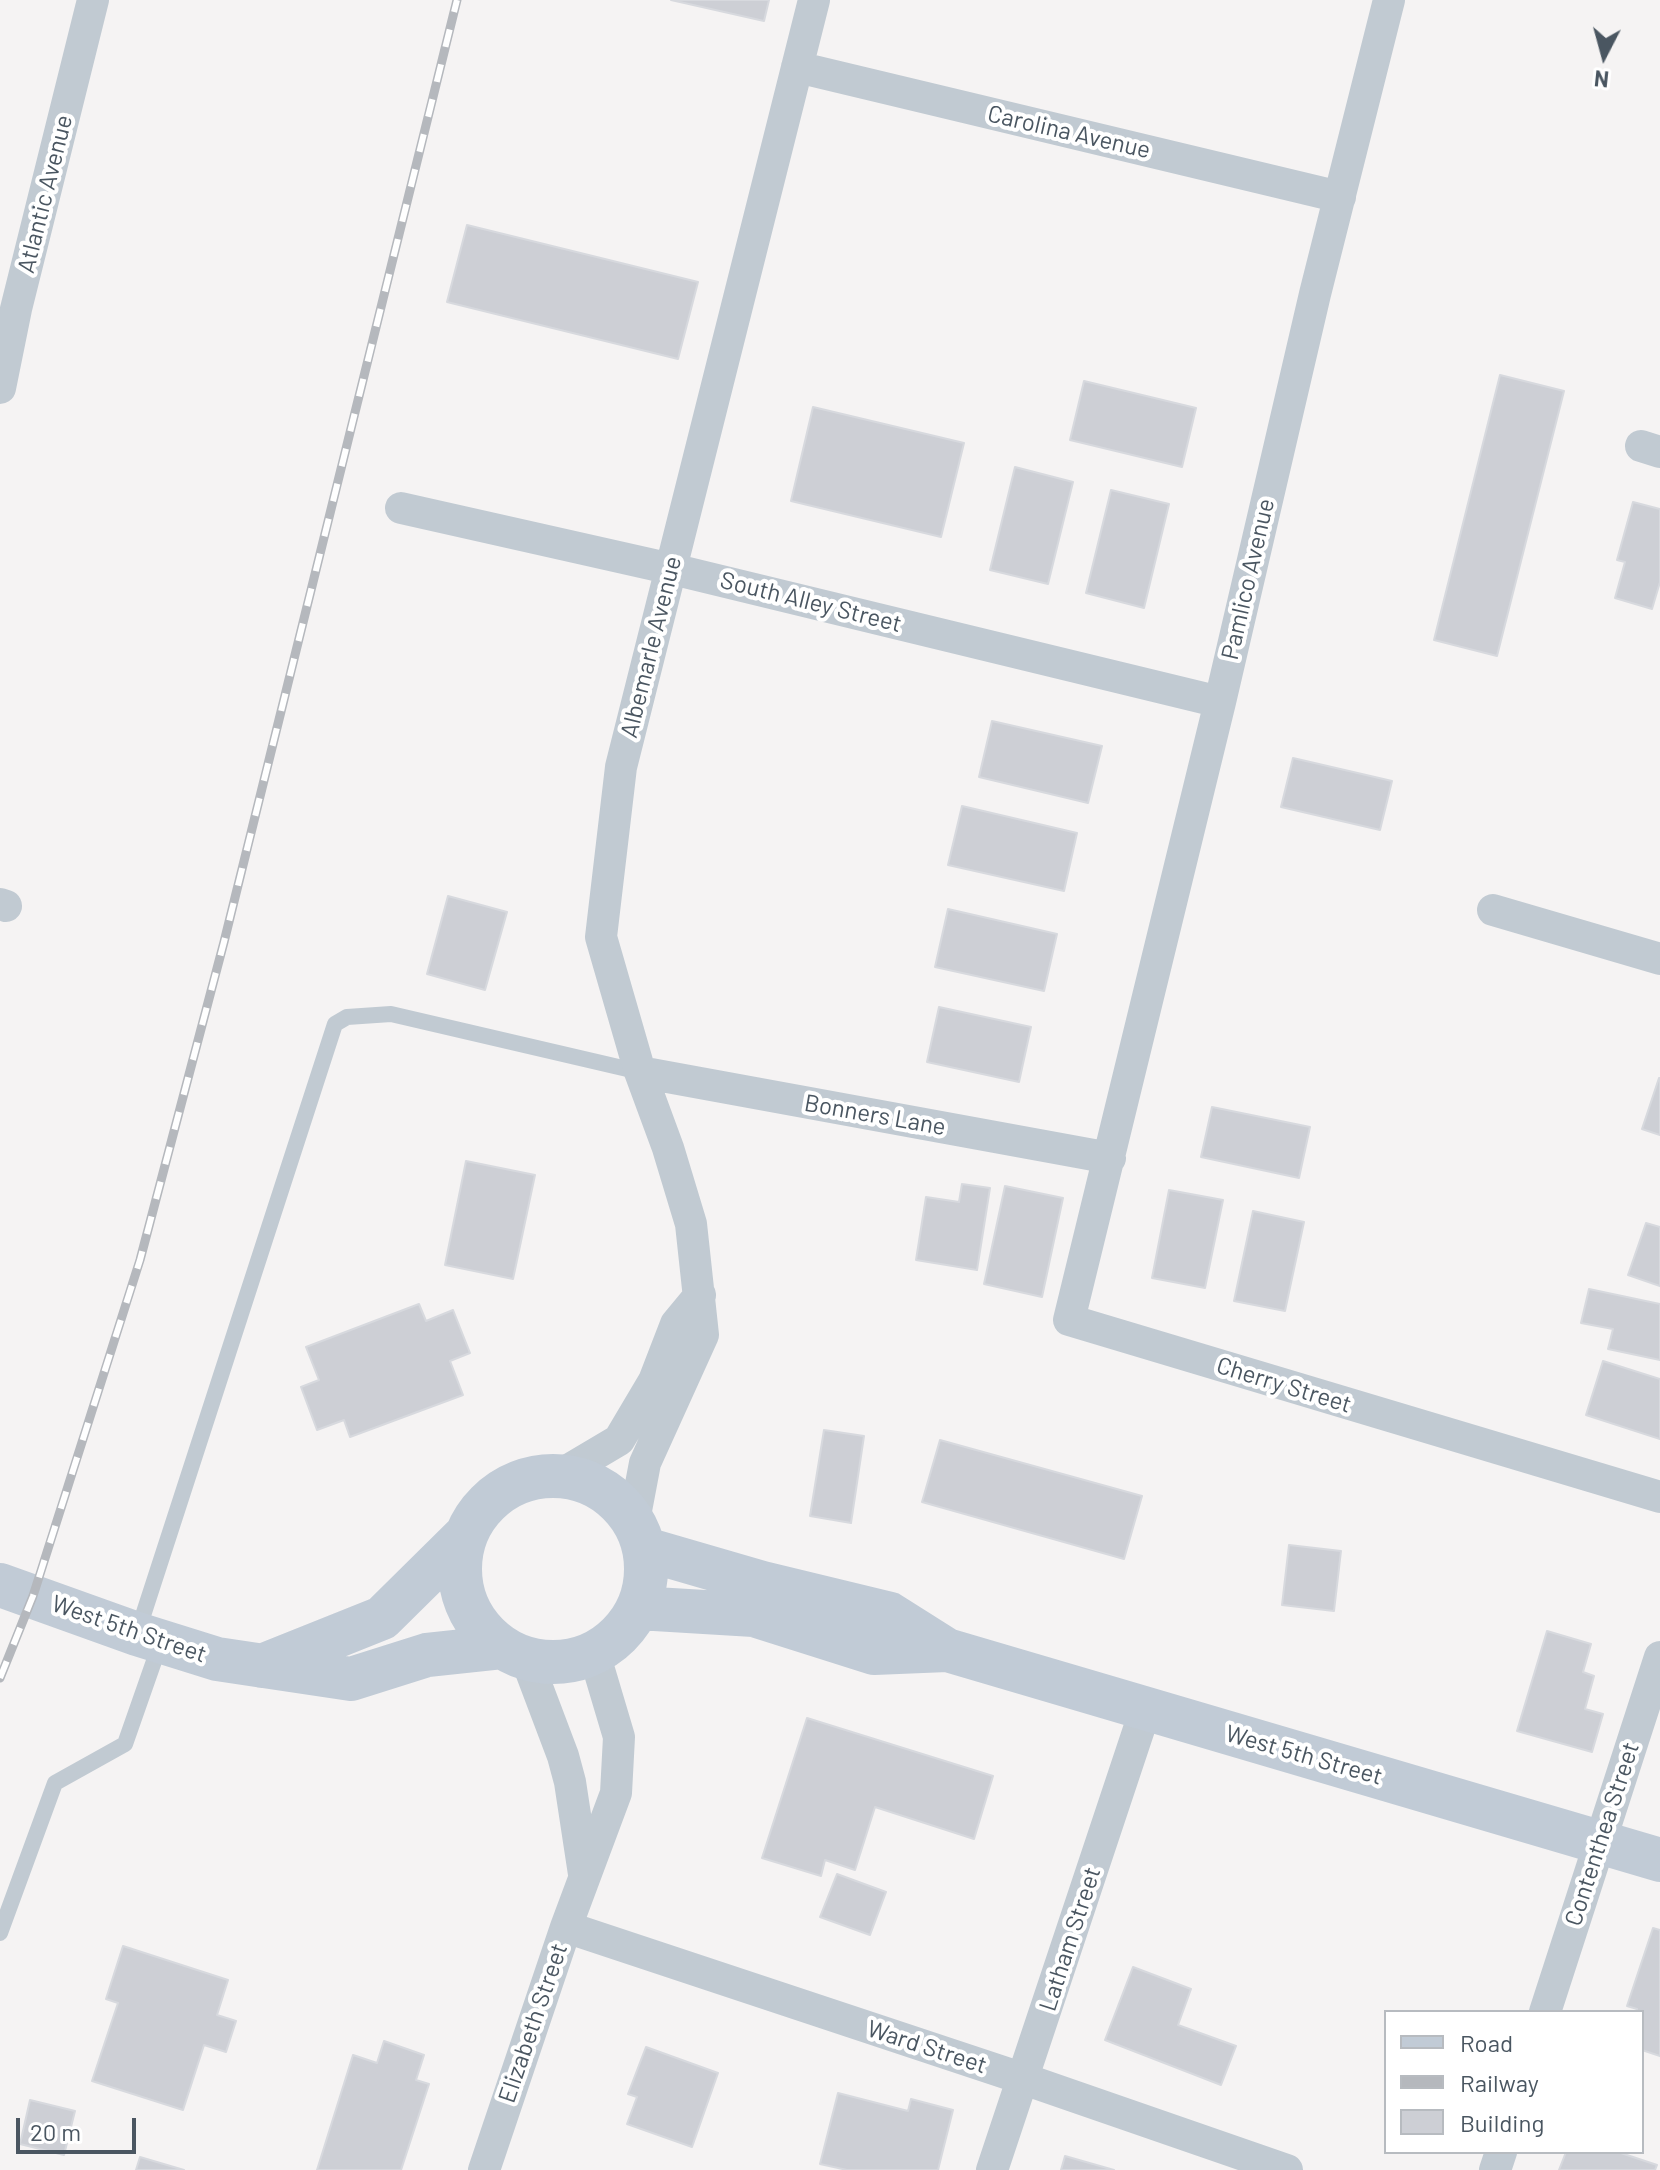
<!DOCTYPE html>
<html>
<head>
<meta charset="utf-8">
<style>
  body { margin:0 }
  #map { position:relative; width:1660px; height:2170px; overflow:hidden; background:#f5f3f3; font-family:Barlow,sans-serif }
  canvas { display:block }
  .legend { position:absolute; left:1384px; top:2010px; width:260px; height:144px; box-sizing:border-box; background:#fff; border:2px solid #b7bbc0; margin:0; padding:10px 14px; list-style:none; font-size:24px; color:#4a5661 }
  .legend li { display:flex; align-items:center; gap:16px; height:40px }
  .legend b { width:40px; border:2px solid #b7bbc0 }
  .north { position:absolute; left:1564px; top:16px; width:80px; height:80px; -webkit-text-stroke:6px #fff; paint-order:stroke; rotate:186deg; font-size:22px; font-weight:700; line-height:32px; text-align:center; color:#4a5661 }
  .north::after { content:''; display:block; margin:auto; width:28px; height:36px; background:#4a5661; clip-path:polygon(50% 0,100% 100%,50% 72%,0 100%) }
  .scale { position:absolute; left:16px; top:2118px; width:120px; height:36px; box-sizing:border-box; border:4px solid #4a5661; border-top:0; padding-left:10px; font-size:24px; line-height:28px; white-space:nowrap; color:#4a5661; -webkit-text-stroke:6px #fff; paint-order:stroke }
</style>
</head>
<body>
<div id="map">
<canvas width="1660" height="2170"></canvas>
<ul class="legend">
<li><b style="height:10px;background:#c1cbd6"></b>Road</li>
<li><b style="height:10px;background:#b5b8bd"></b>Railway</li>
<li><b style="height:22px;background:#cdcfd5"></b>Building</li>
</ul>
<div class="north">N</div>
<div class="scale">20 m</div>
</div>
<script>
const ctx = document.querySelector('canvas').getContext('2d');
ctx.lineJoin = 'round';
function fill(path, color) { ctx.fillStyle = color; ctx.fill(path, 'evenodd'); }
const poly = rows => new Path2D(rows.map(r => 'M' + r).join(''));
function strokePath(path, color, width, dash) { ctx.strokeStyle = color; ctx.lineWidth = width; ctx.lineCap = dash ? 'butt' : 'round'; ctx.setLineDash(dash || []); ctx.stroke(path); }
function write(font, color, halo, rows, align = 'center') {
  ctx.font = font + ' Barlow,sans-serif'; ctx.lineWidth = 8; ctx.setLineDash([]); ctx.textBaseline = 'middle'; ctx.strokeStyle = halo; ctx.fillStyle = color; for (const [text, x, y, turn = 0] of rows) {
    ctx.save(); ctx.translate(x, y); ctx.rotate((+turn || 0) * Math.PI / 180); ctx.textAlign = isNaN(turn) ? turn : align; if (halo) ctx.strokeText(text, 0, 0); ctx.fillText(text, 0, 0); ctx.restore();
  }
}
const building = poly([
  [671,0,769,0,764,21,671,0],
  [467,225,698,282,678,359,447,302,467,225],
  [1500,375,1564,391,1497,656,1434,640,1500,375],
  [1084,381,1196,408,1182,467,1070,440,1084,381],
  [813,407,964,443,941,537,791,501,813,407],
  [1015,467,1073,482,1048,584,990,570,1015,467],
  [1111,490,1169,504,1144,608,1086,593,1111,490],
  [1633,502,1660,509,1660,582,1652,609,1615,598,1625,562,1617,560,1633,502],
  [992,721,1102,746,1088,803,979,777,992,721],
  [1293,758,1392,781,1380,830,1281,807,1293,758],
  [962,806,1077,833,1064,891,948,865,962,806],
  [448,896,507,912,485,990,427,974,448,896],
  [948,909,1057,934,1044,991,935,967,948,909],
  [939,1007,1031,1027,1019,1082,927,1062,939,1007],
  [1659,1078,1660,1078,1660,1135,1642,1129,1659,1078],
  [1212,1107,1310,1127,1299,1178,1201,1157,1212,1107],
  [466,1161,535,1175,513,1279,445,1265,466,1161],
  [962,1184,990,1188,977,1270,916,1260,926,1197,959,1202,962,1184],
  [1005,1186,1063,1198,1042,1297,984,1284,1005,1186],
  [1169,1190,1223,1200,1205,1288,1152,1278,1169,1190],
  [1253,1211,1304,1222,1285,1311,1234,1301,1253,1211],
  [1646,1223,1660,1227,1660,1286,1628,1275,1646,1223],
  [1589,1289,1660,1304,1660,1360,1608,1349,1613,1329,1581,1323,1589,1289],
  [419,1304,426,1321,453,1310,470,1353,450,1361,463,1395,350,1437,344,1420,317,1430,301,1387,319,1380,306,1347,419,1304],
  [1603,1361,1660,1379,1660,1439,1586,1415,1603,1361],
  [824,1430,864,1436,851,1523,810,1516,824,1430],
  [940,1440,1142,1496,1124,1559,922,1502,940,1440],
  [1289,1545,1341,1551,1334,1611,1282,1605,1289,1545],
  [1547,1631,1591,1644,1583,1672,1594,1676,1585,1709,1603,1714,1592,1752,1517,1731,1547,1631],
  [807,1718,993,1776,974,1839,875,1807,855,1870,825,1860,821,1876,762,1858,807,1718],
  [837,1874,886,1892,870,1935,820,1917,837,1874],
  [1653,1928,1660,1930,1660,2056,1642,2050,1642,2012,1636,2012,1637,2009,1627,2006,1653,1928],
  [123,1946,228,1980,217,2015,236,2021,226,2052,204,2045,183,2110,92,2081,118,2003,106,1999,123,1946],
  [1133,1967,1191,1989,1178,2025,1236,2046,1221,2085,1105,2040,1133,1967],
  [384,2041,424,2055,416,2080,429,2084,401,2170,317,2170,353,2055,377,2063,384,2041],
  [646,2047,718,2073,692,2147,627,2124,637,2097,628,2094,646,2047],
  [838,2093,908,2111,911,2099,953,2110,938,2170,847,2170,820,2164,838,2093],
  [30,2100,75,2111,64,2155,20,2144,30,2100],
  [1566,2152,1618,2152,1657,2165,1655,2170,1559,2170,1566,2152],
  [1065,2156,1114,2170,1061,2170,1065,2156],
  [140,2157,184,2170,136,2170,140,2157]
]);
fill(building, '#cdcfd5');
strokePath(building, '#d7d9de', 2);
strokePath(poly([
  [137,1634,335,1024,347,1017,391,1014,640,1072],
  [0,1933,55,1783,125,1744,160,1644]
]), '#c1cad2', 16);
strokePath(poly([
  [1389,0,1315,294,1220,702,1069,1320,1660,1497],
  [797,67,1340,197],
  [0,388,16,309,93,0],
  [1641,446,1660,452],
  [401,508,672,569,1220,702],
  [0,904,6,906],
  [1493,910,1660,959],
  [640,1072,1110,1158],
  [560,1475,619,1440,654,1381,676,1324,700,1295],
  [634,1521,645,1463,703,1335,691,1224,668,1148,640,1072,601,937,621,767,814,0],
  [526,1658,563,1756,570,1782,584,1874],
  [566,1927,1024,2079,1287,2170],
  [1545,2012,1660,1657],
  [484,2170,566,1927,616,1793,619,1737,594,1653],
  [992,2170,1146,1708],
  [1495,2170,1501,2152]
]), '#c1cad2', 32);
strokePath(poly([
  '460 1569a93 93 0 1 1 186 0a93 93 0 1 1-186 0Z',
  [645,1549,762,1583,890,1614,947,1650,1660,1860],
  [0,1585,137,1634,217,1659,351,1679,427,1655,502,1647],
  [638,1608,754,1615,874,1653,947,1650],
  [262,1666,382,1618,465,1536]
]), '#c1cbd6', 44);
const rail = poly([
  [0,1678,33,1596,140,1260,224,942,457,0]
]);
strokePath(rail, '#b5b8bd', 9);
strokePath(rail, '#fff', 6, [18]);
write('24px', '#4a5661', '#fff', [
  ["Carolina Avenue",1069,132,13],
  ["Atlantic Avenue",45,194,-76],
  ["Pamlico Avenue",1248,579,-77],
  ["South Alley Street",811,602,14],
  ["Albemarle Avenue",651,647,-76],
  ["Bonners Lane",875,1115,10],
  ["Cherry Street",1284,1385,17],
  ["West 5th Street",129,1629,19],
  ["West 5th Street",1304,1755,16],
  ["Contenthea Street",1602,1834,-72],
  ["Latham Street",1070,1939,-72],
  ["Elizabeth Street",533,2023,-71],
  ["Ward Street",927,2047,18]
]);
</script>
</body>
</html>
